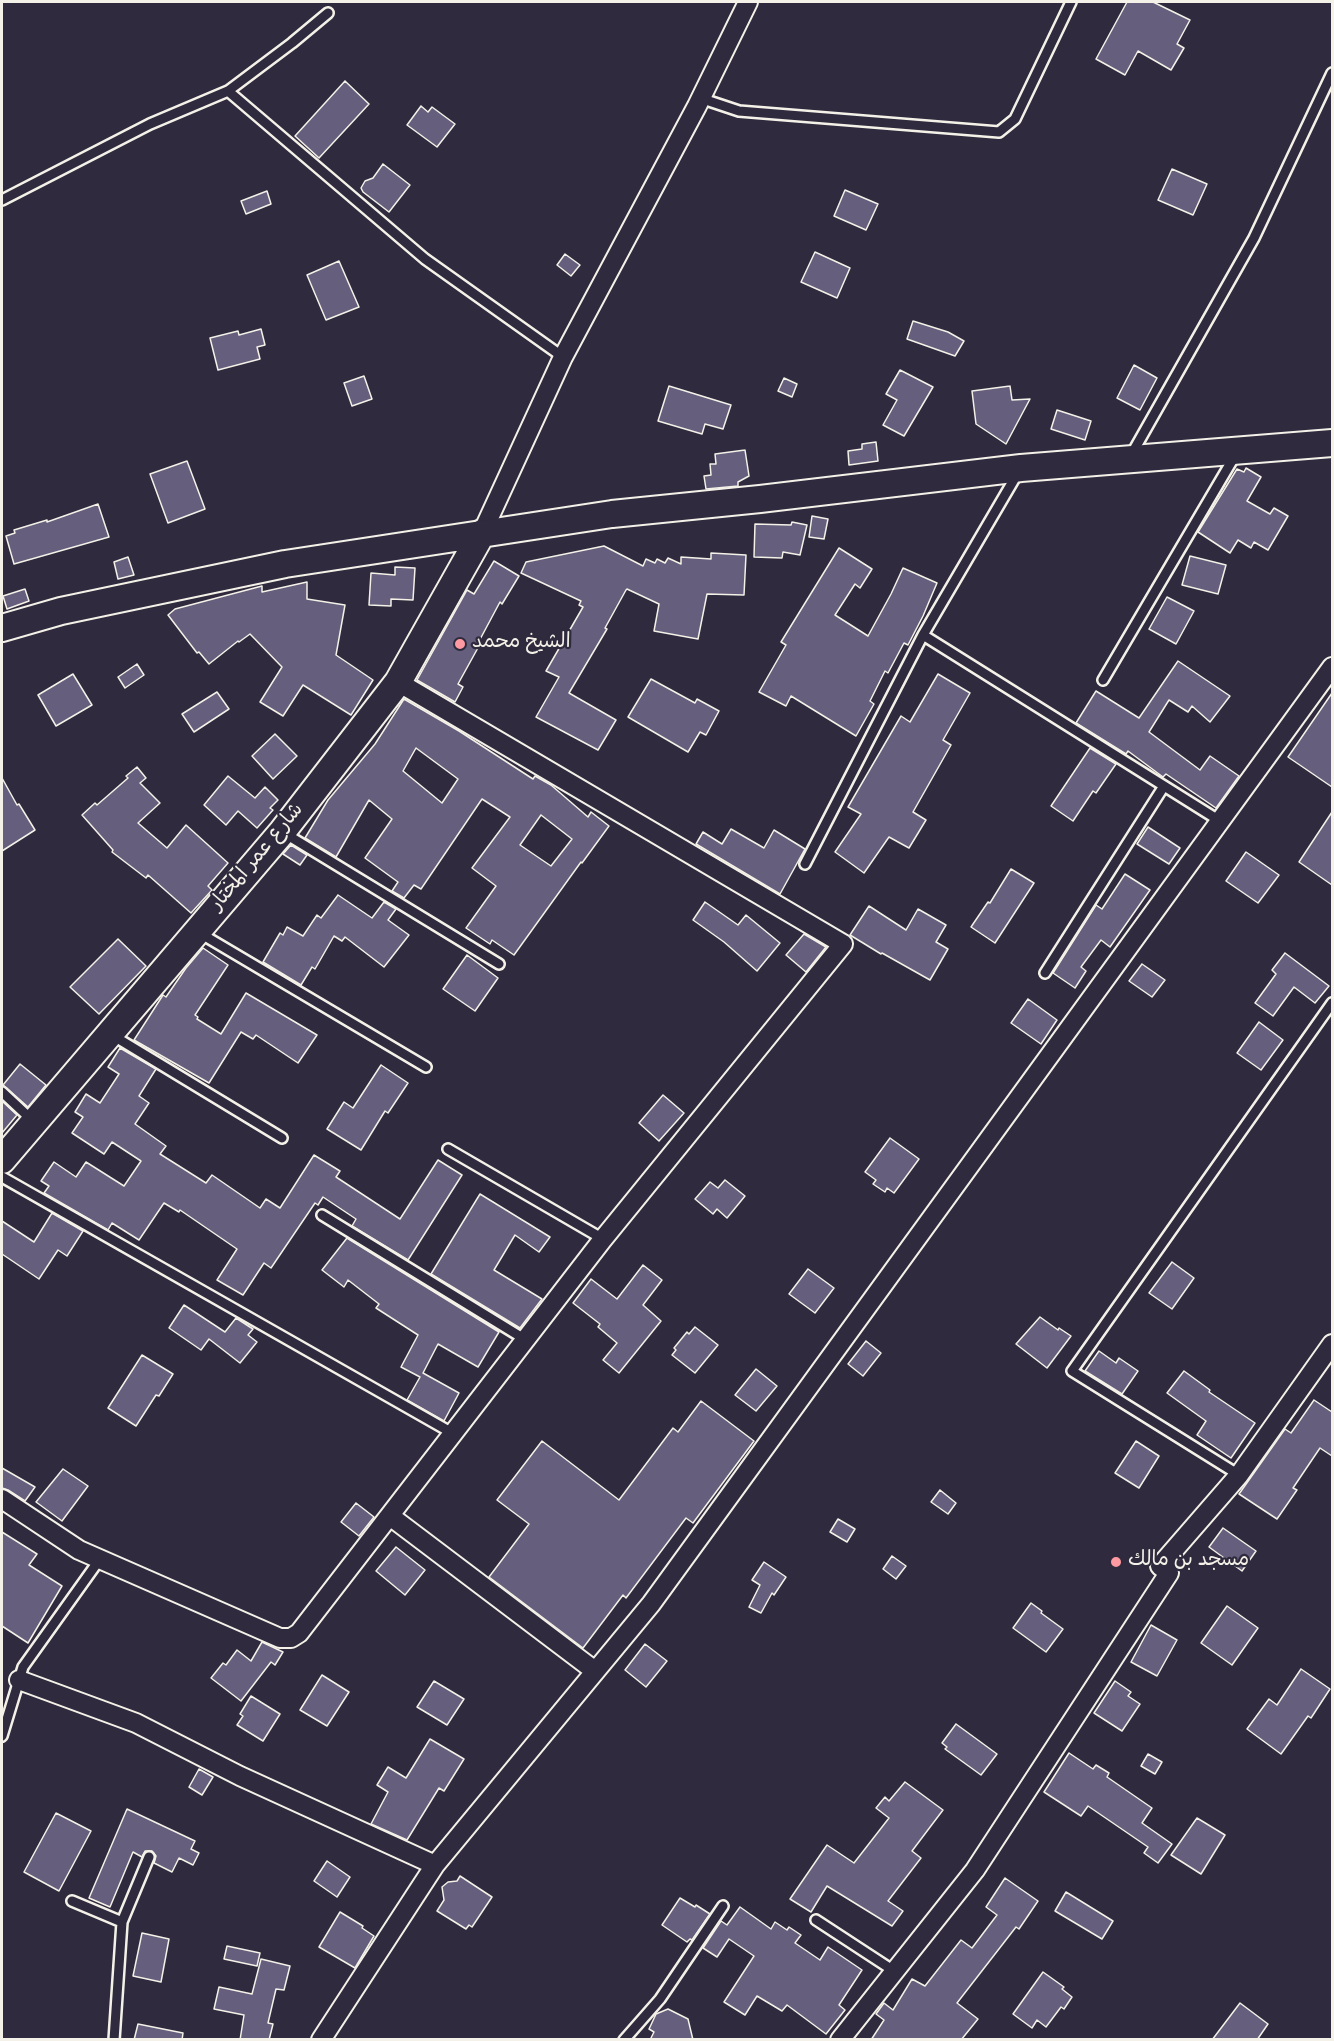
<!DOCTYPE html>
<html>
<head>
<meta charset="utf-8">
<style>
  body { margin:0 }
  #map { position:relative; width:1334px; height:2041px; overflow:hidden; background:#2f2a3d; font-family:"Indie Flower",sans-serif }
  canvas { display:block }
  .frame { position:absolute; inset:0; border:3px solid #f4f1e8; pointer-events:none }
</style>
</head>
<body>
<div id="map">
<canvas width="1334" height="2041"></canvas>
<div class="frame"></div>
</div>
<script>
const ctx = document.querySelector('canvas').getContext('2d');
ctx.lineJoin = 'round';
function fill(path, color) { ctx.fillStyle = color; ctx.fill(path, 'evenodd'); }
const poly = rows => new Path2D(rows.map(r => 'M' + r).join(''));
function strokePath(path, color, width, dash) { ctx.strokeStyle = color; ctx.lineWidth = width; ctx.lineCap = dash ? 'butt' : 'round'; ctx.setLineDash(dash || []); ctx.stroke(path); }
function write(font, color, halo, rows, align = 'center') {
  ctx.font = font + ' "Indie Flower","Playpen Sans Arabic",sans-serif'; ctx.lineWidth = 4.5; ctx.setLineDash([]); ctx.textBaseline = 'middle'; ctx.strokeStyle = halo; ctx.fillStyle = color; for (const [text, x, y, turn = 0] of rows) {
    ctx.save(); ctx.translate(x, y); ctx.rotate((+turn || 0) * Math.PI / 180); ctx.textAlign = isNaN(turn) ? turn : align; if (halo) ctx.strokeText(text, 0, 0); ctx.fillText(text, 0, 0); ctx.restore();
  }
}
const building = poly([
  [1127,2,1153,2,1190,20,1177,44,1184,48,1171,70,1138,51,1125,75,1096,59,1127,2],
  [345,81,369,104,319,158,295,136,345,81],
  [421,106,428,112,432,107,455,124,437,147,407,125,421,106],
  [383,164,410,185,389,212,363,192,361,188,365,181,373,178,383,164],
  [1172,169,1207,184,1193,215,1158,200,1172,169],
  [845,190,878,204,866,230,834,216,845,190],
  [267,191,271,204,246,214,241,201,267,191],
  [815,252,850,268,837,298,801,282,815,252],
  [565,254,580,265,571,276,557,265,565,254],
  [339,261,359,307,326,320,307,275,339,261],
  [913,321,948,332,964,341,955,356,907,339,913,321],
  [261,329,265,345,257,347,260,359,218,370,210,338,238,331,239,335,261,329],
  [1134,365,1157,378,1140,410,1117,398,1134,365],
  [900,370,933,387,904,436,883,425,897,400,886,394,900,370],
  [364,376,372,399,352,406,344,383,364,376],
  [784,378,797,384,792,397,778,391,784,378],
  [669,386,731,405,723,429,705,424,702,434,658,421,669,386],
  [1010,386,1012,400,1030,399,1006,444,976,424,972,391,1010,386],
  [1057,410,1091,421,1085,440,1051,429,1057,410],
  [876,442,878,461,849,465,848,451,862,449,862,444,876,442],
  [745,450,749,476,738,482,738,486,706,489,704,476,711,475,710,464,716,464,715,454,745,450],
  [187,461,205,509,168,523,150,474,187,461],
  [1246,468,1261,477,1247,501,1270,514,1274,508,1288,516,1268,550,1254,542,1251,548,1238,540,1230,553,1198,532,1237,469,1244,472,1246,468],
  [98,504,109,537,14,564,6,536,15,533,14,530,47,520,47,522,98,504],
  [812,516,828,519,824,539,809,537,812,516],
  [792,522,807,525,800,555,783,552,782,558,754,557,755,524,791,525,792,522],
  [604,546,643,566,646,559,655,563,657,559,665,563,668,558,681,564,681,557,711,559,711,553,746,555,744,595,707,594,698,639,654,631,659,604,627,589,626,590,605,628,607,629,569,693,616,720,598,750,536,717,559,677,546,671,583,607,579,605,581,601,521,573,526,562,604,546],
  [839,548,872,569,860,588,855,584,835,615,868,636,891,594,903,568,937,583,923,616,908,645,904,643,888,673,885,671,870,701,874,704,856,736,791,696,786,706,759,692,786,645,781,642,839,548],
  [1190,556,1226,565,1218,594,1182,585,1190,556],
  [128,557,134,575,118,579,114,562,128,557],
  [494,561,519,576,502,604,500,602,477,645,479,646,458,684,463,687,455,702,417,680,467,590,474,594,494,561],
  [395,567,415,568,413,600,391,599,391,606,369,605,371,573,395,575,395,567],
  [307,582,307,599,345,605,336,655,373,680,351,715,303,685,283,716,260,702,282,667,250,634,239,642,238,641,209,664,199,652,197,653,168,615,175,609,262,586,262,592,307,582],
  [25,589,29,601,7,609,3,596,25,589],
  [1167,597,1194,611,1176,644,1149,629,1167,597],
  [1178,661,1230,696,1210,722,1192,706,1188,712,1169,700,1149,732,1200,770,1210,756,1239,776,1216,808,1166,774,1163,777,1128,751,1126,754,1076,723,1096,691,1139,718,1178,661],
  [137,664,144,675,125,688,118,677,137,664],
  [73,674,92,705,56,726,38,695,73,674],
  [938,674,970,693,943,740,951,745,913,812,926,820,909,848,889,837,864,873,835,852,861,814,848,807,901,716,910,722,938,674],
  [651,679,695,703,697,699,719,711,706,735,700,732,688,752,628,717,651,679],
  [217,692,229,709,194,732,182,714,217,692],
  [1332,693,1332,787,1288,757,1332,693],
  [404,699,459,731,533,779,535,776,551,785,588,817,591,812,609,826,582,863,581,862,514,955,492,940,490,944,466,928,496,886,472,868,510,817,482,799,421,889,414,885,404,898,392,891,398,882,365,858,392,819,369,800,336,857,305,838,328,800,375,744,404,699],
  [416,748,458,779,442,803,403,771,416,748],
  [541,815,572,839,551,866,520,845,541,815],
  [275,734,297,756,273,779,252,756,275,734],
  [1090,748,1116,764,1096,793,1093,791,1073,821,1051,806,1090,748],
  [137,767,146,778,140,783,160,803,138,823,167,848,186,825,228,863,208,886,212,890,191,913,148,875,146,878,112,852,113,850,82,815,95,803,97,805,128,778,126,776,137,767],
  [228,776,255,798,265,787,278,800,270,808,273,810,257,828,238,811,226,825,204,805,228,776],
  [2,778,17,805,19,804,35,830,2,851,2,778],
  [1332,812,1332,885,1299,862,1332,812],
  [1148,827,1180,848,1169,864,1137,844,1148,827],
  [731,829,764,848,774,830,805,849,780,894,696,844,703,832,722,844,731,829],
  [291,845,307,855,300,865,283,854,291,845],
  [1246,852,1279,875,1258,903,1226,881,1246,852],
  [1011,869,1034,883,995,943,971,927,988,902,990,903,1011,869],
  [1125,874,1150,890,1110,947,1101,940,1081,967,1086,971,1075,988,1053,973,1096,905,1102,909,1125,874],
  [338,895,372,918,384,902,396,909,388,920,409,935,384,967,345,937,342,941,334,936,315,969,312,967,301,985,263,962,280,933,283,935,287,927,303,936,317,915,321,918,338,895],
  [705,902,738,925,746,915,780,943,757,971,724,942,693,920,705,902],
  [869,906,906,930,918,909,946,925,936,942,948,949,930,980,882,953,881,954,850,935,869,906],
  [804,934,826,947,806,972,786,955,804,934],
  [118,939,146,966,99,1014,70,987,118,939],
  [203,948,228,965,195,1015,198,1017,197,1019,221,1034,246,993,317,1035,298,1063,256,1035,253,1039,241,1032,209,1083,134,1040,163,995,166,997,186,968,203,948],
  [1285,953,1329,986,1315,1003,1294,987,1273,1016,1255,1003,1276,974,1272,970,1285,953],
  [467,955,498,978,475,1011,443,989,467,955],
  [1142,964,1165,980,1152,997,1129,981,1142,964],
  [1028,999,1057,1020,1041,1044,1011,1023,1028,999],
  [1259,1022,1283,1040,1261,1070,1237,1053,1259,1022],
  [120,1048,156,1069,139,1096,149,1103,135,1124,166,1146,160,1154,206,1183,212,1175,260,1208,266,1199,280,1208,314,1155,340,1171,336,1177,400,1219,438,1160,462,1175,408,1260,352,1226,356,1219,323,1197,318,1205,315,1203,271,1268,264,1263,243,1295,217,1280,237,1249,180,1210,179,1212,164,1203,139,1240,112,1223,108,1230,44,1193,49,1186,41,1181,54,1162,76,1177,86,1162,124,1186,141,1161,112,1142,104,1154,72,1133,83,1117,75,1112,86,1094,100,1103,119,1074,108,1067,120,1048],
  [20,1064,46,1085,28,1107,3,1085,20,1064],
  [381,1065,408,1083,388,1113,385,1111,361,1150,327,1129,344,1102,353,1108,381,1065],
  [663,1095,684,1113,659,1141,639,1123,663,1095],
  [2,1101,17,1115,2,1133,2,1101],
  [890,1138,919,1159,894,1193,887,1188,885,1192,873,1184,876,1180,865,1172,890,1138],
  [725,1180,745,1196,727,1218,717,1209,713,1214,695,1199,710,1182,718,1188,725,1180],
  [480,1194,550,1237,539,1252,515,1235,494,1270,542,1299,520,1328,431,1274,480,1194],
  [52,1213,83,1231,67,1256,58,1250,39,1279,2,1254,2,1221,34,1242,52,1213],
  [347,1238,499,1332,478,1367,438,1344,423,1373,459,1393,444,1421,407,1400,420,1377,401,1367,418,1335,376,1308,379,1304,348,1280,344,1287,322,1270,347,1238],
  [1172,1262,1194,1278,1172,1309,1149,1293,1172,1262],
  [643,1265,662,1280,643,1305,661,1321,619,1373,603,1360,617,1343,598,1327,600,1324,573,1303,591,1279,617,1299,643,1265],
  [808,1269,834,1288,815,1313,789,1294,808,1269],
  [184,1305,225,1332,236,1318,253,1329,248,1335,257,1342,240,1363,209,1339,201,1350,169,1328,184,1305],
  [1040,1317,1058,1330,1059,1328,1071,1336,1047,1368,1016,1344,1040,1317],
  [695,1327,718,1345,695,1373,672,1355,676,1350,674,1348,687,1332,689,1334,695,1327],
  [866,1341,881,1353,863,1376,848,1364,866,1341],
  [1099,1351,1116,1363,1119,1358,1138,1371,1122,1394,1085,1371,1099,1351],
  [142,1355,173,1374,159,1396,156,1395,136,1426,108,1408,142,1355],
  [756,1369,777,1386,756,1411,735,1395,756,1369],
  [1184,1371,1210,1390,1209,1392,1255,1423,1231,1458,1197,1435,1206,1421,1167,1393,1184,1371],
  [1314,1400,1332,1412,1332,1456,1320,1448,1293,1488,1297,1490,1277,1519,1239,1494,1285,1429,1291,1433,1314,1400],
  [701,1401,754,1441,693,1523,686,1518,626,1598,623,1595,583,1648,489,1577,529,1524,497,1500,542,1441,619,1500,673,1428,678,1432,701,1401],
  [1136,1441,1159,1456,1139,1488,1115,1473,1136,1441],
  [2,1468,35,1487,25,1501,8,1490,2,1488,2,1468],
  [63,1469,88,1486,62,1521,36,1502,63,1469],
  [940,1490,956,1503,948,1514,931,1502,940,1490],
  [356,1503,374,1517,359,1536,341,1522,356,1503],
  [838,1519,855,1529,847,1542,830,1532,838,1519],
  [1223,1528,1256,1551,1242,1571,1209,1547,1223,1528],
  [2,1532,37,1554,29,1565,62,1586,28,1643,2,1626,2,1532],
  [396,1547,425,1570,405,1595,376,1571,396,1547],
  [892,1556,906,1566,896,1579,883,1569,892,1556],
  [764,1562,786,1577,774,1595,772,1593,761,1613,749,1607,760,1585,752,1580,764,1562],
  [1031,1603,1042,1611,1041,1613,1063,1629,1046,1652,1013,1628,1031,1603],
  [1227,1606,1258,1628,1232,1665,1201,1643,1227,1606],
  [1151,1625,1177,1640,1157,1676,1131,1662,1151,1625],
  [262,1642,283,1652,275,1665,271,1662,241,1701,211,1678,223,1663,226,1665,237,1650,251,1661,262,1642],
  [645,1644,667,1661,646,1687,625,1670,645,1644],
  [1301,1669,1330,1689,1311,1718,1308,1716,1281,1754,1247,1729,1269,1699,1277,1705,1301,1669],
  [322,1675,349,1692,327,1726,300,1710,322,1675],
  [434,1681,464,1699,447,1725,417,1707,434,1681],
  [1115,1681,1131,1692,1128,1696,1140,1704,1122,1731,1094,1713,1115,1681],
  [251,1696,280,1714,263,1741,237,1725,243,1716,240,1714,251,1696],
  [956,1724,997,1754,981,1775,945,1749,947,1747,942,1743,956,1724],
  [430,1739,464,1759,444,1791,439,1788,407,1840,371,1824,388,1792,377,1785,388,1767,406,1778,430,1739],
  [1069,1753,1093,1769,1096,1765,1109,1773,1107,1777,1152,1808,1142,1823,1172,1844,1158,1863,1144,1853,1148,1847,1088,1806,1081,1816,1044,1792,1069,1753],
  [1148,1754,1162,1762,1155,1774,1141,1766,1148,1754],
  [199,1769,213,1777,202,1795,189,1787,199,1769],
  [905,1782,943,1810,912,1851,921,1858,888,1901,903,1911,892,1926,827,1886,811,1912,790,1899,827,1845,854,1863,889,1818,876,1808,885,1797,889,1801,905,1782],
  [127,1809,195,1841,191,1849,199,1853,193,1865,179,1858,172,1872,154,1863,156,1856,152,1851,145,1851,142,1857,133,1852,110,1907,89,1898,127,1809],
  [56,1813,91,1831,59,1891,24,1872,56,1813],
  [1197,1818,1225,1835,1201,1874,1171,1855,1197,1818],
  [327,1861,350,1877,337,1897,314,1881,327,1861],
  [460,1876,492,1897,472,1927,469,1925,466,1929,437,1911,444,1900,442,1887,448,1882,457,1881,460,1876],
  [1005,1878,1038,1901,1019,1929,1016,1927,957,2003,978,2019,961,2040,871,2040,884,2020,876,2014,884,2003,893,2010,912,1979,925,1986,961,1940,972,1948,997,1915,986,1907,1005,1878],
  [1066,1892,1113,1921,1102,1939,1055,1911,1066,1892],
  [680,1898,695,1907,696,1905,710,1914,692,1940,690,1939,687,1942,662,1925,680,1898],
  [740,1907,771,1929,775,1922,787,1930,789,1927,801,1935,795,1943,820,1960,828,1947,862,1970,839,2005,845,2010,826,2034,787,2005,782,2011,757,1996,745,2015,724,2002,754,1956,729,1939,717,1957,703,1948,721,1921,727,1925,740,1907],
  [340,1912,363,1926,362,1928,374,1936,355,1968,319,1947,340,1912],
  [142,1933,169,1939,161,1982,133,1976,142,1933],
  [227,1946,260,1953,257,1966,224,1959,227,1946],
  [261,1959,290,1966,284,1990,276,1989,268,2023,273,2024,269,2040,240,2040,244,2015,214,2009,219,1987,252,1994,261,1959],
  [1043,1972,1064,1987,1062,1989,1072,1997,1064,2009,1061,2007,1046,2027,1037,2020,1032,2028,1013,2014,1043,1972],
  [1240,2003,1268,2024,1257,2040,1212,2040,1240,2003],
  [668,2009,688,2019,693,2040,650,2040,654,2032,649,2029,656,2014,668,2009],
  [138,2024,183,2033,182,2040,134,2040,138,2024]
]);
fill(building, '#655e7c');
strokePath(building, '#f4f1e8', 1.5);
const lane = poly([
  [228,91,425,259,563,357],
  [700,98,739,111,999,132,1015,119,1071,2],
  [2,200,150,124,228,91,292,43,328,13],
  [1130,457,1254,238,1332,73],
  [923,635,1220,821],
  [1103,680,1236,454],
  [284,833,499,964],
  [805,864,923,635,1019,471],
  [198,932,426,1067],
  [1045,973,1164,786],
  [112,1035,282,1138],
  [2,1092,32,1120],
  [448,1149,603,1239],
  [2,1177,454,1434],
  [322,1215,526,1340],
  [1239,1475,1072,1371,1332,1003],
  [2,1736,23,1667,100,1559],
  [72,1901,122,1922],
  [816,1920,894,1971],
  [114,2040,122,1922,149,1857],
  [624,2040,660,1999,723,1906]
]);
const street = poly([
  [482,533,563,357,697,106,748,2],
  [2,1499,79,1550,280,1638,291,1638,299,1633,603,1239,843,944,398,682],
  [390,1516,595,1671],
  [19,1680,136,1723,240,1776,435,1865],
  [321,2040,435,1865,651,1604,1332,667],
  [840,2040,975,1870,1169,1573,1160,1566,1239,1475,1332,1344]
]);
const secondary = poly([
  [2,628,61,611,285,564,612,514,760,499,1021,468,1332,443],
  [2,1160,282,832,398,682,482,533]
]);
strokePath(lane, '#f4f1e8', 14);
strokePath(street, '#f4f1e8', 22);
strokePath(secondary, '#f4f1e8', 30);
strokePath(lane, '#2f2a3d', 9);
strokePath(street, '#2f2a3d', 18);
strokePath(secondary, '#2f2a3d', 26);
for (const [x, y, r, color] of [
  [460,644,6,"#ff9aa2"],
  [1116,1562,6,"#ff9aa2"]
]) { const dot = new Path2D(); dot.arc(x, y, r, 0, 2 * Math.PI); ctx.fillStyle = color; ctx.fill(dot); strokePath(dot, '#2f2a3d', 2); }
write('20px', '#f4f1e8', '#2f2a3d', [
  ["الشيخ محمد",472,644],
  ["مسجد بن مالك",1128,1562]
], 'left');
write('20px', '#f4f1e8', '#2f2a3d', [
  ["شارع عمر المختار",258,858,-50]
]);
</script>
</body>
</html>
